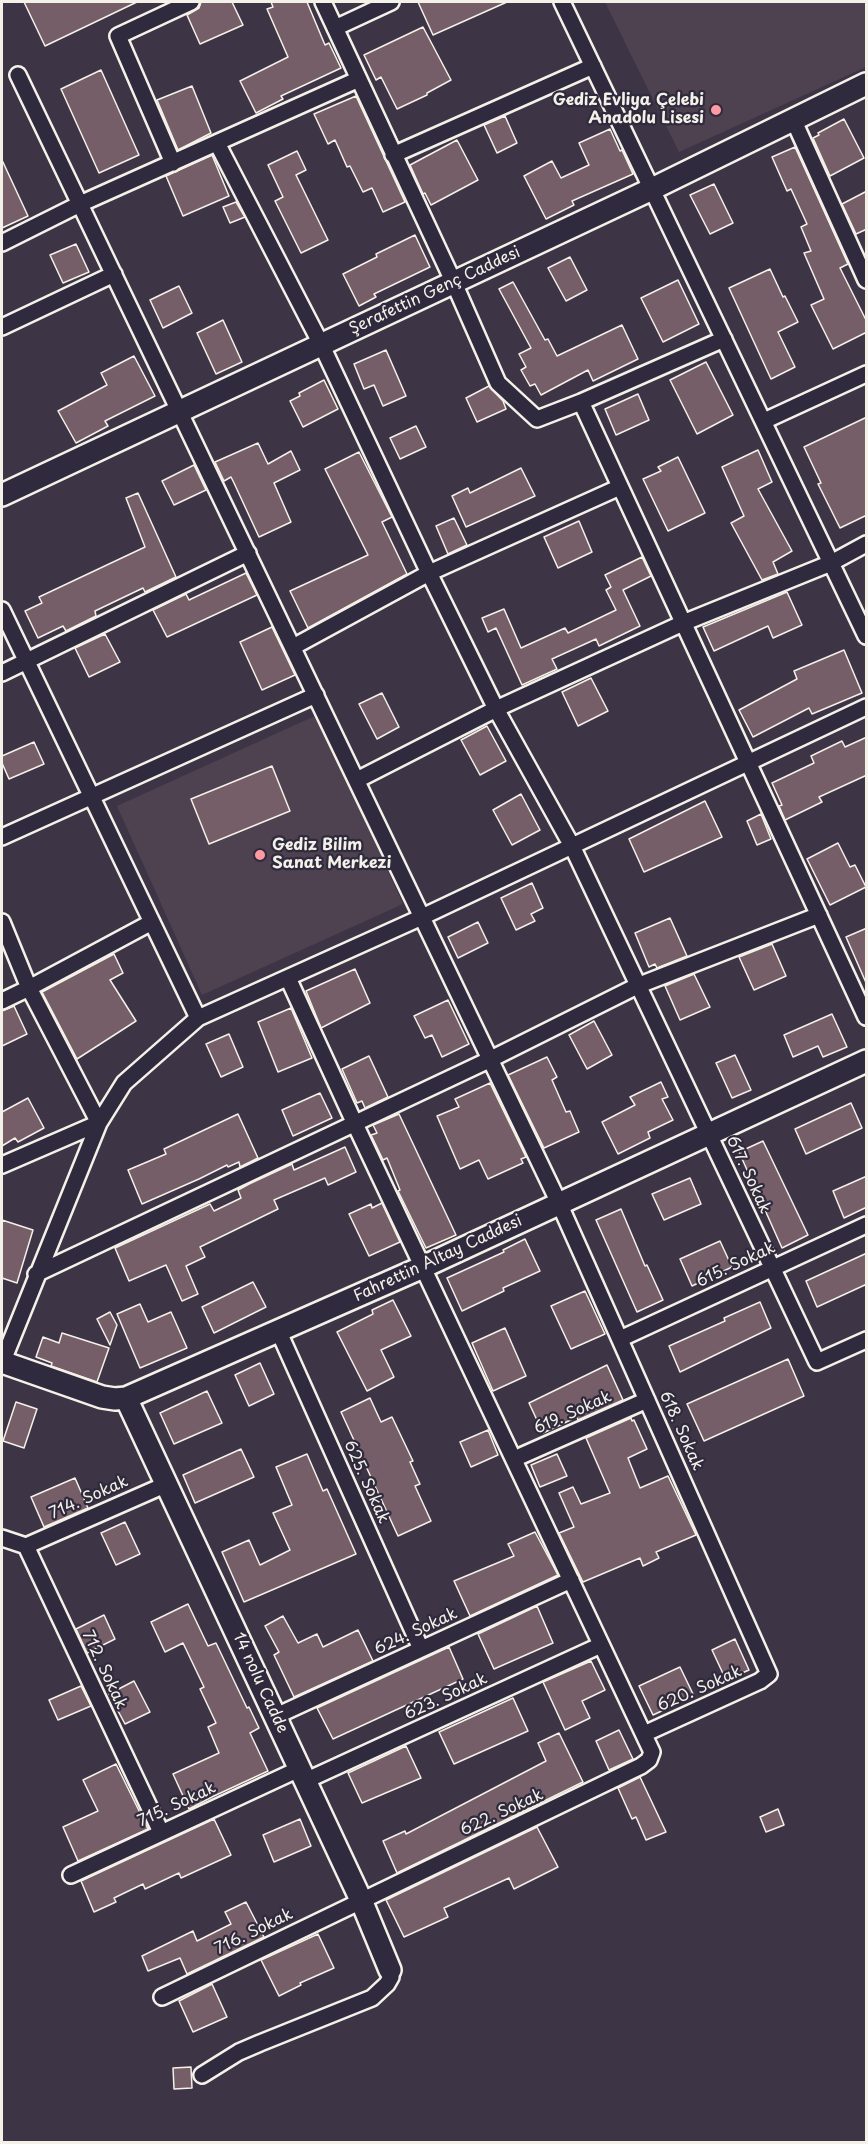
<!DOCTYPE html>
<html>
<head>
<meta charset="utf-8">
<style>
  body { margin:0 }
  #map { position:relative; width:868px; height:2144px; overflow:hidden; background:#3d3446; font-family:"Playpen Sans",sans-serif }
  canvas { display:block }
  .frame { position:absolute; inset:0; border:3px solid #f4f1e8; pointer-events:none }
</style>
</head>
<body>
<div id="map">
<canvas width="868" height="2144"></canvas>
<div class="frame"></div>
</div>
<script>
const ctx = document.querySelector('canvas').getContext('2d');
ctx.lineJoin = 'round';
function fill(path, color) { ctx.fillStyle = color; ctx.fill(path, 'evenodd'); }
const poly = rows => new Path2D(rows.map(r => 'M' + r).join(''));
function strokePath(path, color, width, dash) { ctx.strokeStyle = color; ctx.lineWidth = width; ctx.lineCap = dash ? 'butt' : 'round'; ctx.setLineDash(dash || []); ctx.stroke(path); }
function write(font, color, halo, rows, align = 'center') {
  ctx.font = font + ' "Playpen Sans",sans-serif'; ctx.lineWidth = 4.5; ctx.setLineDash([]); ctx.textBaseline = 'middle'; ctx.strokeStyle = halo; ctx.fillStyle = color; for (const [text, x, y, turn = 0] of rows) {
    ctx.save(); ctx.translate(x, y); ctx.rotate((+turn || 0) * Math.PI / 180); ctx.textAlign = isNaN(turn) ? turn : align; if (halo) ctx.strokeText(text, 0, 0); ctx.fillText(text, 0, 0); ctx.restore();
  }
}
fill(poly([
  [605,2,866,2,866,67,679,152],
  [317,715,403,904,202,995,117,806]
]), '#4e4150');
const building = poly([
  [24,2,137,2,45,46,24,2],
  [201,2,232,2,243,25,200,44,187,15,199,8,201,2],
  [271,2,307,2,325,45,329,43,341,68,281,96,283,99,256,113,240,81,288,57,267,9,273,7,271,2],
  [418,2,507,2,433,35,418,2],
  [423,27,451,80,427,93,427,95,397,109,381,77,376,80,364,55,423,27],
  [101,70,139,155,99,173,61,89,101,70],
  [192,86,211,133,178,150,157,100,192,86],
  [356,96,405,202,383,212,372,188,363,192,350,166,347,167,335,140,328,144,314,114,356,96],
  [505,116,517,143,497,153,484,125,505,116],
  [844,119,864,158,830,176,813,138,819,135,818,133,844,119],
  [610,129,620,151,622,150,633,174,572,201,574,205,546,219,524,176,552,161,561,178,589,165,579,143,610,129],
  [457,140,478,180,431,205,425,193,423,194,410,165,457,140],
  [795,147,848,264,840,268,867,322,867,332,833,349,811,305,824,299,804,253,811,251,801,227,807,224,791,189,787,191,772,157,795,147],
  [297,151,306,170,296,175,328,240,301,253,275,201,283,197,268,165,297,151],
  [212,155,229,196,183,216,166,176,212,155],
  [2,160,28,216,2,228,2,160],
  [714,184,733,223,710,234,690,195,714,184],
  [867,191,867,229,856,234,842,204,867,191],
  [236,202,245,217,230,223,223,207,236,202],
  [415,235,430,267,374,294,376,297,359,306,343,274,377,257,376,254,415,235],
  [76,244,89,272,63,283,50,255,76,244],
  [570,257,587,290,566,301,548,268,570,257],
  [770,269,783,297,785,296,798,322,778,332,795,367,771,379,729,288,770,269],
  [678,280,699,324,663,342,641,298,678,280],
  [513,282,545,340,548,339,557,356,622,325,638,359,593,381,588,370,541,395,535,384,530,386,521,370,526,367,519,354,531,348,499,289,513,282],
  [179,286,192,313,163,328,150,300,179,286],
  [223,320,242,362,216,374,197,333,223,320],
  [386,350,406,396,383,406,374,385,364,389,354,364,386,350],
  [134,356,155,396,105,421,108,426,76,443,58,411,107,385,101,373,134,356],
  [706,362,733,415,697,434,670,380,706,362],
  [324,380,338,409,303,427,290,401,300,396,299,393,324,380],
  [489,386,503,401,506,409,477,422,466,398,489,386],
  [638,394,649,420,616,435,605,409,638,394],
  [867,417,867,515,840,528,818,484,821,483,804,447,867,417],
  [416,426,426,447,400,459,390,438,416,426],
  [258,443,268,464,291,451,300,470,274,483,291,522,259,537,234,483,231,477,224,481,215,462,258,443],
  [758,450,772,482,758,489,792,551,773,562,778,574,762,580,731,523,744,516,722,467,758,450],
  [359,452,392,517,382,522,407,574,308,628,290,591,368,555,325,469,359,452],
  [678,457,705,513,668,531,643,479,661,471,658,467,678,457],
  [194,465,206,490,174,505,162,481,194,465],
  [521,468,535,496,466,527,452,496,468,488,470,493,521,468],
  [138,493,176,577,145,592,143,588,95,611,96,616,66,631,63,626,38,638,25,611,42,603,39,597,145,547,126,498,138,493],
  [454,518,467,545,448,554,436,526,454,518],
  [579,521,592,552,558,568,544,537,579,521],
  [642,557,651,576,623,590,640,626,599,646,596,639,552,659,557,669,522,685,496,628,488,632,482,618,504,609,521,648,565,628,568,633,616,610,606,590,611,587,605,575,642,557],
  [246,573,257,595,167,637,153,610,186,594,189,600,246,573],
  [787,592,802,625,773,638,768,626,714,651,703,627,787,592],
  [272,627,295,675,262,690,240,642,272,627],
  [105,634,120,662,89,677,75,648,105,634],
  [844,650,862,693,812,714,809,708,753,737,739,710,797,679,794,671,844,650],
  [591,678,608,711,578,726,562,692,591,678],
  [382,693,399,727,377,739,359,704,382,693],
  [487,726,506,761,480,775,461,740,487,726],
  [867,737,867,775,819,797,822,802,785,820,779,806,782,805,772,783,814,763,811,756,842,741,845,747,867,737],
  [34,742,44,764,9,779,2,763,2,756,34,742],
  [272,766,290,811,209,844,191,799,272,766],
  [521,794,540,830,512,845,493,810,521,794],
  [705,801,722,837,644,872,629,839,705,801],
  [761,814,771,839,757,845,747,821,761,814],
  [838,843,850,867,855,865,866,887,830,905,807,859,838,843],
  [532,883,543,908,531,914,535,921,516,930,501,898,532,883],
  [670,918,687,956,657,968,655,964,649,967,635,933,670,918],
  [478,922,488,943,458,958,448,937,478,922],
  [867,928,867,985,846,937,867,928],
  [772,944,786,976,754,990,739,957,772,944],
  [114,954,123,973,110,980,136,1021,77,1059,42,992,114,954],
  [355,969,370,1003,321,1028,306,991,355,969],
  [694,974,710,1007,680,1020,665,986,694,974],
  [448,1000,469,1044,442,1057,432,1035,425,1038,414,1016,448,1000],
  [14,1006,27,1034,2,1046,2,1011,14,1006],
  [291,1008,312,1058,278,1072,258,1022,291,1008],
  [832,1014,847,1047,823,1057,818,1046,793,1057,784,1035,832,1014],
  [594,1021,612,1055,587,1069,569,1035,594,1021],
  [229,1034,243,1067,221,1077,206,1044,229,1034],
  [735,1055,751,1090,732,1098,716,1063,735,1055],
  [369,1056,388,1097,365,1108,362,1101,357,1103,342,1069,369,1056],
  [547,1057,557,1077,552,1080,566,1112,570,1111,579,1132,544,1148,508,1075,547,1057],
  [661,1082,668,1097,662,1099,673,1120,648,1132,650,1138,618,1154,602,1122,635,1105,630,1097,661,1082],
  [490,1083,526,1157,521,1159,523,1163,488,1179,479,1160,460,1169,437,1116,459,1107,455,1099,490,1083],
  [320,1093,332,1118,293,1136,282,1110,320,1093],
  [28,1098,44,1128,18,1142,15,1138,2,1146,2,1112,28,1098],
  [851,1103,862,1128,806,1154,795,1129,851,1103],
  [238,1114,258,1158,240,1167,239,1162,228,1167,227,1165,199,1179,142,1204,128,1170,166,1154,164,1149,238,1114],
  [399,1114,456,1235,426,1248,398,1191,400,1190,387,1158,383,1160,371,1135,377,1133,373,1125,399,1114],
  [763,1141,808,1235,782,1248,739,1152,763,1141],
  [345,1147,356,1172,328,1185,325,1178,274,1200,278,1209,200,1247,205,1257,186,1266,198,1294,182,1301,166,1265,129,1281,115,1248,210,1204,214,1211,241,1198,238,1190,249,1184,292,1164,294,1170,345,1147],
  [867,1176,867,1207,844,1218,833,1191,867,1176],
  [690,1178,701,1204,664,1220,652,1194,690,1178],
  [382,1203,400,1242,369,1256,349,1214,371,1204,372,1208,382,1203],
  [621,1209,645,1266,647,1265,663,1300,637,1312,596,1220,621,1209],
  [2,1220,33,1230,17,1283,2,1278,2,1220],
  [525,1239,540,1271,503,1288,504,1291,462,1311,447,1278,504,1252,503,1250,525,1239],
  [720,1241,732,1267,692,1286,680,1259,720,1241],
  [867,1253,867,1284,817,1307,806,1281,867,1253],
  [253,1282,266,1307,214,1333,202,1307,253,1282],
  [585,1291,605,1334,571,1349,551,1306,585,1291],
  [393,1300,411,1336,381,1350,394,1377,367,1391,337,1332,373,1314,372,1310,393,1300],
  [760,1302,771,1328,680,1372,669,1346,725,1321,724,1318,760,1302],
  [140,1304,148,1322,171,1312,187,1348,140,1368,117,1314,140,1304],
  [110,1312,117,1325,110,1345,97,1319,110,1312],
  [505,1328,526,1376,493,1391,472,1343,505,1328],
  [62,1333,109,1348,97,1382,51,1366,52,1363,36,1357,43,1337,59,1343,62,1333],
  [788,1359,804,1396,704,1441,687,1404,788,1359],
  [260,1363,274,1394,249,1406,235,1375,260,1363],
  [607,1365,623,1400,578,1420,577,1417,543,1433,529,1403,607,1365],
  [207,1391,222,1423,174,1444,160,1413,207,1391],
  [370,1398,381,1422,392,1417,413,1461,410,1462,420,1484,415,1486,431,1521,398,1536,341,1412,370,1398],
  [16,1402,37,1409,24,1448,3,1441,16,1402],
  [631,1418,632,1421,634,1420,647,1449,628,1458,640,1488,668,1476,696,1535,656,1552,659,1558,643,1566,640,1558,583,1582,559,1533,574,1527,559,1493,573,1487,581,1504,610,1493,586,1438,631,1418],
  [488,1430,498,1455,471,1467,460,1442,488,1430],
  [241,1449,254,1477,195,1503,183,1475,241,1449],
  [307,1454,323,1491,327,1489,356,1554,244,1602,222,1552,249,1540,260,1565,290,1550,273,1513,292,1505,276,1467,307,1454],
  [557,1454,567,1476,540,1487,531,1465,557,1454],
  [75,1478,88,1508,44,1527,31,1497,75,1478],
  [125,1522,140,1554,116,1565,101,1533,125,1522],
  [535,1532,558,1575,470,1616,454,1581,514,1556,508,1544,535,1532],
  [188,1604,208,1646,216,1643,247,1708,249,1707,259,1728,250,1733,268,1771,214,1796,189,1809,173,1774,219,1753,208,1727,216,1723,200,1689,204,1687,183,1643,165,1652,151,1622,188,1604],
  [537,1606,553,1643,494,1669,478,1634,537,1606],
  [104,1615,115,1639,87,1653,76,1629,104,1615],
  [283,1616,298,1643,317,1634,323,1647,358,1630,373,1661,294,1697,274,1655,279,1652,265,1626,283,1616],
  [735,1639,749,1670,726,1680,712,1650,735,1639],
  [449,1647,463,1679,333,1739,317,1708,449,1647],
  [591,1661,605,1690,582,1701,590,1718,565,1730,543,1682,591,1661],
  [680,1667,694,1696,653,1715,639,1686,680,1667],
  [134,1681,150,1712,125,1724,109,1694,134,1681],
  [81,1686,91,1706,58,1720,49,1700,81,1686],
  [513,1698,528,1731,454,1764,439,1732,513,1698],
  [619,1730,633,1759,609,1770,596,1741,619,1730],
  [559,1733,583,1782,397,1873,383,1841,405,1831,406,1834,546,1761,538,1743,559,1733],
  [406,1746,421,1778,362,1803,348,1773,406,1746],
  [116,1764,148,1829,78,1861,63,1827,98,1811,83,1780,116,1764],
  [640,1777,666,1832,646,1840,636,1817,632,1819,618,1788,640,1777],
  [778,1809,784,1825,766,1832,760,1817,778,1809],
  [214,1819,231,1855,181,1878,179,1873,145,1889,143,1884,114,1898,116,1902,94,1912,81,1881,214,1819],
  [300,1819,311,1846,274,1862,263,1835,300,1819],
  [537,1827,558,1867,514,1889,509,1878,444,1908,448,1917,404,1937,386,1900,537,1827],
  [246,1902,264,1937,187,1974,180,1958,148,1971,142,1956,193,1931,197,1941,231,1924,225,1912,246,1902],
  [318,1934,334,1968,300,1983,301,1985,279,1996,261,1960,318,1934],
  [212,1984,227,2017,193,2032,179,2001,212,1984],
  [191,2067,192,2088,174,2089,173,2068,191,2067]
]);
fill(building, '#765e69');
strokePath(building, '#f4f1e8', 1.5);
const street = poly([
  [323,2,454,283,498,383,537,419,581,402,724,339],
  [562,2,866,636],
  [335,28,391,2],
  [18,75,559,1203,769,1674,760,1681,644,1734],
  [793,119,866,280],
  [217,143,321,344,429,573,496,709,572,846,817,1362,866,1340],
  [393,155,593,66],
  [173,163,118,36,191,2],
  [2,243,80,204,359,79],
  [2,327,114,274],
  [581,402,866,1017],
  [764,421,866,374],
  [2,610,198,1018],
  [293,647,429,573,620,487],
  [2,673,248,553],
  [357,780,496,709,683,623,831,563,866,544],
  [2,837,316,695],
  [2,922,29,988,99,1123,2,1165],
  [2,1001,29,988,152,922],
  [36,1274,491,1059,637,986,819,915],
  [278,1330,421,1649],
  [620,1339,866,1225],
  [2,1363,99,1123,124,1083,198,1018,422,917,866,707],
  [514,1459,647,1400],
  [2,1538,26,1546,161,1832],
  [26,1546,167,1484],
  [276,1716,571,1580],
  [305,1781,601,1645],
  [71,1875,299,1769],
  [162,1997,641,1766,649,1760,652,1752,355,1124,288,978],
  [202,2075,239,2052,260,2043,372,1998,387,1984,391,1977,390,1970]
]);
const secondary = poly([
  [2,495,652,189,866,84],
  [2,1362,102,1397,115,1399,126,1398,423,1267,866,1061],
  [126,1398,361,1900,390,1970]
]);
strokePath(street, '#f4f1e8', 20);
strokePath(secondary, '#f4f1e8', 26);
strokePath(street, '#2f2a3d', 15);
strokePath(secondary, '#2f2a3d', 21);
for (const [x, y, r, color] of [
  [716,110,6,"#ff9aa2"],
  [260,855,6,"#ff9aa2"]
]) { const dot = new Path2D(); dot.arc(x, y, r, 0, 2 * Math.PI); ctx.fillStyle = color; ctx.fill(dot); strokePath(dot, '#2f2a3d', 2); }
write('bold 16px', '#f4f1e8', '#2f2a3d', [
  ["Gediz Evliya Çelebi",704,101],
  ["Anadolu Lisesi",704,119],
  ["Gediz Bilim",272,846,"left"],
  ["Sanat Merkezi",272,864,"left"]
], 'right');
write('16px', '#f4f1e8', '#2f2a3d', [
  ["Şerafettin Genç Caddesi",435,291,-25],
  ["617. Sokak",748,1175,65],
  ["Fahrettin Altay Caddesi",438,1259,-25],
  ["615. Sokak",736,1265,-25],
  ["619. Sokak",573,1413,-24],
  ["618. Sokak",681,1431,66],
  ["625. Sokak",366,1482,66],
  ["714. Sokak",89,1498,-24],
  ["624. Sokak",416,1632,-25],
  ["712. Sokak",104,1670,65],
  ["14 nolu Cadde",260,1683,65],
  ["620. Sokak",700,1689,-24],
  ["623. Sokak",446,1697,-25],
  ["715. Sokak",177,1805,-25],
  ["622. Sokak",502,1813,-25],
  ["716. Sokak",254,1932,-26]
]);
</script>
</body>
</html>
